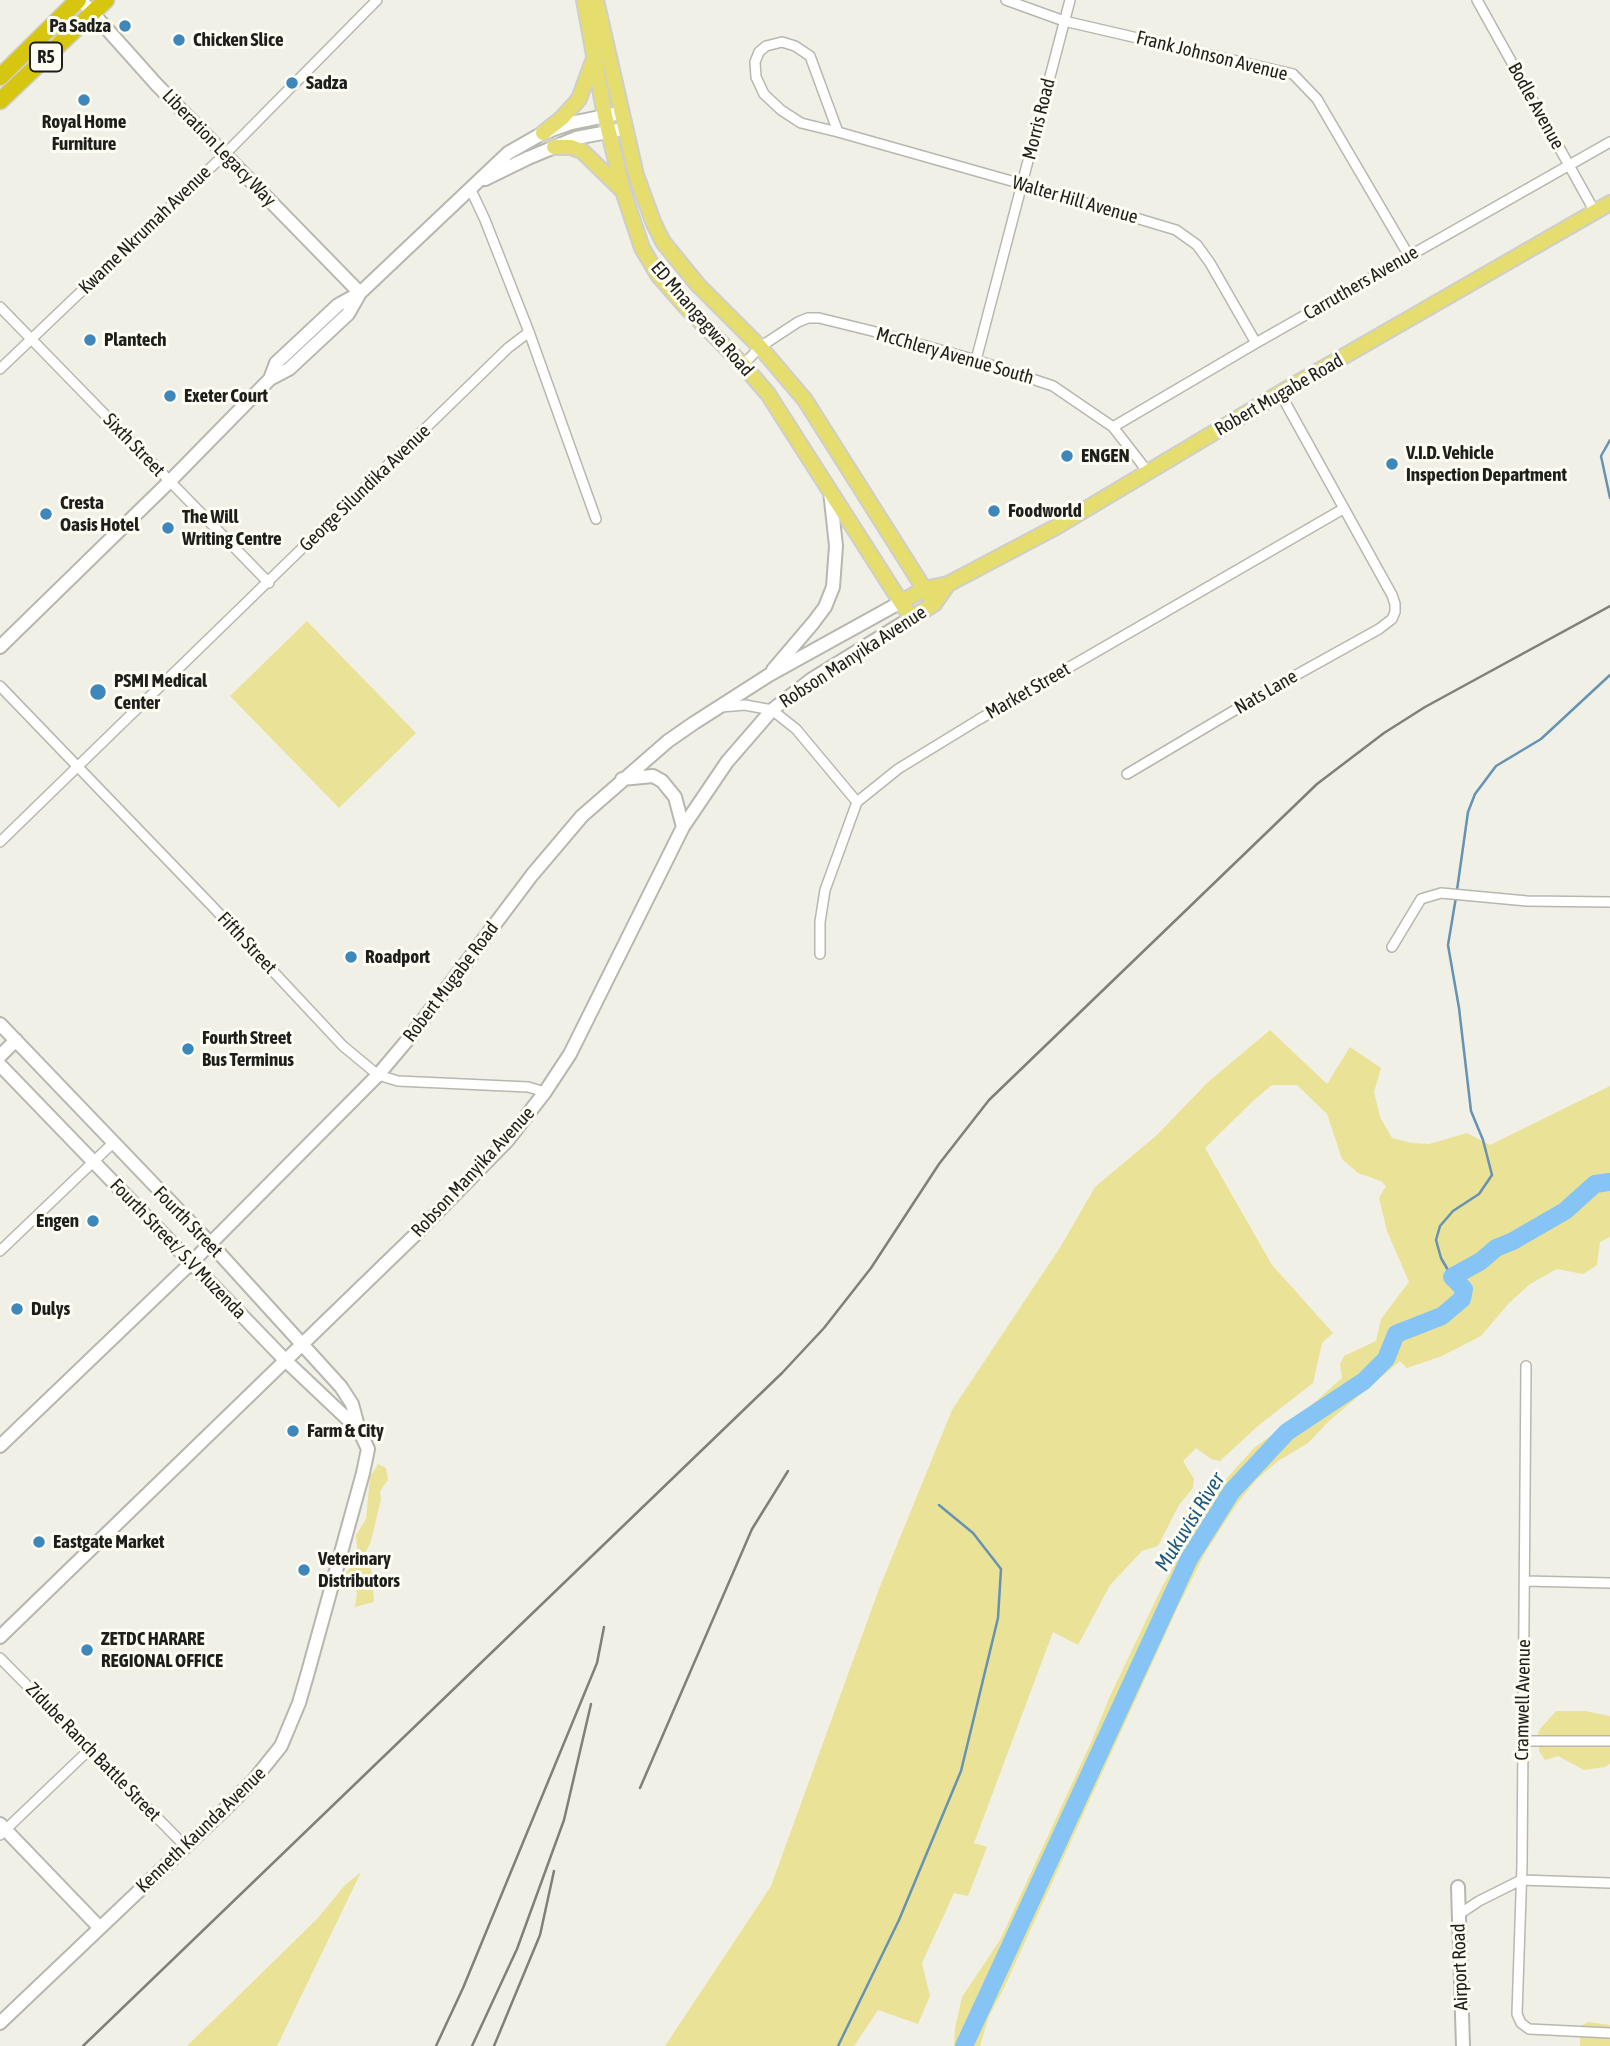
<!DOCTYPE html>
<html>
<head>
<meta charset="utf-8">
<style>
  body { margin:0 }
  canvas { display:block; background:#f0f0e7 }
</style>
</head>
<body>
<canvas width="1610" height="2046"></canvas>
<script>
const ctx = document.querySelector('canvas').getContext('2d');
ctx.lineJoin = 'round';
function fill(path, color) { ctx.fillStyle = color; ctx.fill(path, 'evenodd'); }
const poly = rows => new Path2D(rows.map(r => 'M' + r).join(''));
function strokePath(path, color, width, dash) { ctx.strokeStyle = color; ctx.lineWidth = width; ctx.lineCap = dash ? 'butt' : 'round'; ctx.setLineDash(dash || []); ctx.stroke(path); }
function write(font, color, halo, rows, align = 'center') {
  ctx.font = font + ' "Asap Condensed",sans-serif'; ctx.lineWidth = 6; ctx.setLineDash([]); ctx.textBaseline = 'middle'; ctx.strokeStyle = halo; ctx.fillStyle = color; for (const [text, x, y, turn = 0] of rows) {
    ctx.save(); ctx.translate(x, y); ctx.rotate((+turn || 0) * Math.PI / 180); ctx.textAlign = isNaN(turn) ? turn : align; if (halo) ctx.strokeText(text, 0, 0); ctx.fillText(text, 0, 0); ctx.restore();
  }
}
fill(poly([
  [307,621,416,733,339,808,230,696],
  [1270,1030,1327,1084,1350,1047,1381,1068,1374,1092,1380,1117,1392,1138,1412,1143,1429,1144,1467,1133,1490,1145,1610,1086,1610,1237,1600,1242,1597,1265,1583,1274,1557,1269,1530,1284,1509,1303,1481,1336,1442,1356,1407,1368,1400,1361,1329,1421,1308,1443,1278,1461,1256,1480,1236,1505,1205,1553,1177,1609,1004,1988,989,2016,980,2046,954,2046,955,2028,962,1997,1000,1940,1092,1740,1110,1696,1163,1585,1219,1487,1254,1448,1307,1409,1342,1378,1340,1364,1344,1356,1376,1341,1381,1319,1409,1282,1387,1231,1379,1198,1386,1186,1381,1181,1358,1173,1342,1159,1327,1114,1297,1085,1272,1085,1254,1100,1205,1148,1272,1265,1333,1333,1322,1343,1313,1383,1259,1425,1220,1461,1211,1459,1196,1448,1183,1461,1194,1479,1193,1488,1179,1505,1158,1546,1142,1551,1110,1585,1078,1645,1053,1632,974,1843,987,1847,968,1896,954,1893,922,1963,930,1996,918,2024,878,2010,854,2046,665,2046,771,1886,879,1589,952,1410,1061,1246,1095,1187,1157,1135,1207,1083],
  [378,1464,386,1468,388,1480,380,1491,381,1499,371,1541,365,1554,377,1586,373,1590,374,1602,355,1607,357,1592,344,1574,351,1567,357,1548,356,1535,366,1519,370,1477],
  [1556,1711,1585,1711,1610,1716,1610,1764,1605,1767,1584,1770,1558,1756,1545,1760,1539,1751,1538,1734,1540,1729],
  [361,1872,277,2046,187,2046,317,1919,345,1885],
  [1588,2022,1610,2025,1610,2046,1580,2046,1581,2026]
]), '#eae297');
strokePath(poly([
  [1610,440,1601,456,1610,498],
  [1457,890,1468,812,1475,794,1496,766,1541,739,1610,675],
  [1452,1277,1441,1258,1436,1240,1440,1226,1453,1211,1479,1194,1492,1175,1483,1140,1471,1111,1459,1008,1448,945,1456,897],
  [838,2046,899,1920,961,1771,998,1618,1001,1569,973,1533,939,1505]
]), '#6692b3', 2.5);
strokePath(poly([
  [964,2046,1189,1559,1232,1491,1287,1432,1364,1381,1386,1359,1396,1334,1442,1316,1462,1299,1464,1289,1452,1277,1481,1261,1496,1248,1513,1241,1565,1211,1595,1184,1610,1182]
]), '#85c4f4', 18);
const street = poly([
  [1006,0,1064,21,1293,74,1317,99,1409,256],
  [1477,0,1595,212],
  [838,132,810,56,795,46,782,42,766,46,759,52,755,62,756,77,764,94,781,110,801,123,838,132,1022,184,1176,230,1197,245,1210,263,1256,343],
  [0,307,269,583],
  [529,332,596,519],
  [976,360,1070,0],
  [743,365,760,347,798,322,808,318,819,318,876,332,976,360,1053,386,1113,427,1148,472],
  [0,369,225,154,377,0],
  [1113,427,1256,343,1610,142],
  [0,686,212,906,343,1046,378,1075,398,1081,528,1087,545,1092],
  [721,707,745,705,772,710,796,729,857,802],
  [1127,774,1262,694,1379,629,1392,619,1395,612,1395,604,1392,595,1280,393],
  [0,842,508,348,529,332,485,220,470,188],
  [1392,947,1421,899,1441,893,1527,901,1610,902],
  [820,954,820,922,825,890,857,802,898,769,978,720,1343,509],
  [0,1251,113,1143],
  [1526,1366,1522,1865,1517,2014,1521,2023,1529,2029,1610,2033],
  [1525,1581,1610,1583],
  [0,1658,186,1847],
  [1522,1741,1610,1741],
  [0,1835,90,1749],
  [1458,1915,1479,1901,1521,1880,1610,1883]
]);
const secondary = poly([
  [81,0,157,85,360,293],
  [485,179,528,158,576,138,618,130],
  [270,379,276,363,338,305,360,293],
  [0,647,169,482,270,379,289,369,348,314,360,293,508,153,543,133,571,123,620,113],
  [773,670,813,623,825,607,833,587,836,546,830,491],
  [622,779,653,776,662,781,675,797,683,827],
  [0,1024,210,1243,341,1387,352,1404,359,1430,368,1449,363,1473,308,1672,299,1703,281,1746,253,1781,223,1811,0,2023],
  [0,1056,16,1040],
  [0,1065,285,1360,359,1430],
  [0,1446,192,1262,378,1075,410,1037,532,875,582,816,668,741,694,723,769,675,901,602],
  [0,1637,417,1233,507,1141,545,1092,570,1054,683,827,727,762,772,710,812,679,911,618],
  [0,1824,99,1927],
  [1458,1887,1463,2046]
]);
const primary = poly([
  [584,0,605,116,623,191,642,248,658,275,686,307,743,365,768,394,911,618,934,604,948,584],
  [596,0,636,175,654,224,663,242,698,285,760,347,805,400,928,595],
  [543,133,562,118,579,99,594,58],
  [554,147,571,147,582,151,622,190],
  [901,602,924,589,948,584,1056,527,1280,393,1610,203]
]);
const highway = poly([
  [0,77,78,0],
  [0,101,106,0]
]);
strokePath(street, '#b8b7af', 12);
strokePath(secondary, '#b8b7af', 16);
strokePath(primary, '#cececd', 18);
strokePath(highway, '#cececd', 19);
strokePath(street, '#fff', 9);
strokePath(secondary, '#fff', 12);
strokePath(primary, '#e6dd6f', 14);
strokePath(highway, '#d6c60f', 16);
strokePath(poly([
  [640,1788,752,1529,788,1471],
  [83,2046,782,1373,824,1328,871,1268,939,1164,989,1100,1317,784,1384,733,1425,707,1610,606],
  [436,2046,463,1988,597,1663,604,1627],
  [472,2046,517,1949,564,1820,591,1704],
  [494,2046,540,1935,554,1871]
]), '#80807b', 2.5);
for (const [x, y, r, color] of [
  [125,26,7,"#3d87bb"],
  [179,40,7,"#3d87bb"],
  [292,83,7,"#3d87bb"],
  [84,100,7,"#3d87bb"],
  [90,340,7,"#3d87bb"],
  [170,396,7,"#3d87bb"],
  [1067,456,7,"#3d87bb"],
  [1392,464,7,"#3d87bb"],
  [994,511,7,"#3d87bb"],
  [46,514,7,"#3d87bb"],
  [168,528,7,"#3d87bb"],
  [98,692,9,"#3d87bb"],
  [351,957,7,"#3d87bb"],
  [188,1049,7,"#3d87bb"],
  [93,1221,7,"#3d87bb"],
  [17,1309,7,"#3d87bb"],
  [293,1431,7,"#3d87bb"],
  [39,1542,7,"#3d87bb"],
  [304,1570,7,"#3d87bb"],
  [87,1650,7,"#3d87bb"]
]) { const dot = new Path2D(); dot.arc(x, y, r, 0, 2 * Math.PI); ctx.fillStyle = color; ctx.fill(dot); strokePath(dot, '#fefdf4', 2.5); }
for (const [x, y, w] of [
  [46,57,32]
]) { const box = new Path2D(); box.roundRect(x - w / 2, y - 14.5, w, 29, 5); ctx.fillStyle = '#fefdf4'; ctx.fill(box); strokePath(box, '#1e1e1b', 2); }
write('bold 18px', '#1e1e1b', null, [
  ["R5",46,57]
]);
write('bold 19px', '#1e1e1b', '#fefdf4', [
  ["Pa Sadza",111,26,"right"],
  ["Chicken Slice",193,40],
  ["Sadza",306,83],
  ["Royal Home",84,122,"center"],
  ["Furniture",84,144,"center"],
  ["Plantech",104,340],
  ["Exeter Court",184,396],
  ["V.I.D. Vehicle",1406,453],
  ["Inspection Department",1406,475],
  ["ENGEN",1081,456],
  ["Cresta",60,503],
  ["Oasis Hotel",60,525],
  ["Foodworld",1008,511],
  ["The Will",182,517],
  ["Writing Centre",182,539],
  ["PSMI Medical",114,681],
  ["Center",114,703],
  ["Roadport",365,957],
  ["Fourth Street",202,1038],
  ["Bus Terminus",202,1060],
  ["Engen",79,1221,"right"],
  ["Dulys",31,1309],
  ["Farm & City",307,1431],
  ["Eastgate Market",53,1542],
  ["Veterinary",318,1559],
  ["Distributors",318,1581],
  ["ZETDC HARARE",101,1639],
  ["REGIONAL OFFICE",101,1661]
], 'left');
write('19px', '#1e1e1b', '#fefdf4', [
  ["Frank Johnson Avenue",1212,56,14],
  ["Bodle Avenue",1536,106,61],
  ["Morris Road",1039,119,-76],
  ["Liberation Legacy Way",219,148,46],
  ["Walter Hill Avenue",1075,200,16],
  ["Kwame Nkrumah Avenue",145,230,-44],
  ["Carruthers Avenue",1361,283,-30],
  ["ED Mnangagwa Road",702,319,49],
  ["McChlery Avenue South",955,356,16],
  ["Robert Mugabe Road",1279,395,-30],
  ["Sixth Street",134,445,46],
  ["George Silundika Avenue",365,488,-44],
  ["Robson Manyika Avenue",853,657,-33],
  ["Market Street",1028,691,-30],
  ["Nats Lane",1266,692,-30],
  ["Fifth Street",247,943,47],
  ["Robert Mugabe Road",451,982,-53],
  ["Robson Manyika Avenue",473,1172,-47],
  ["Fourth Street",188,1222,46],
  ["Fourth Street/ S.V Muzenda",178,1249,46],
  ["Cramwell Avenue",1523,1700,-89],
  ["Zidube Ranch Battle Street",93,1752,46],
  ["Kenneth Kaunda Avenue",201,1830,-44],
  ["Airport Road",1460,1967,-92]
]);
write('italic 21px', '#1b577f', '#fefdf4', [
  ["Mukuvisi River",1190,1522,-58]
]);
</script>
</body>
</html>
